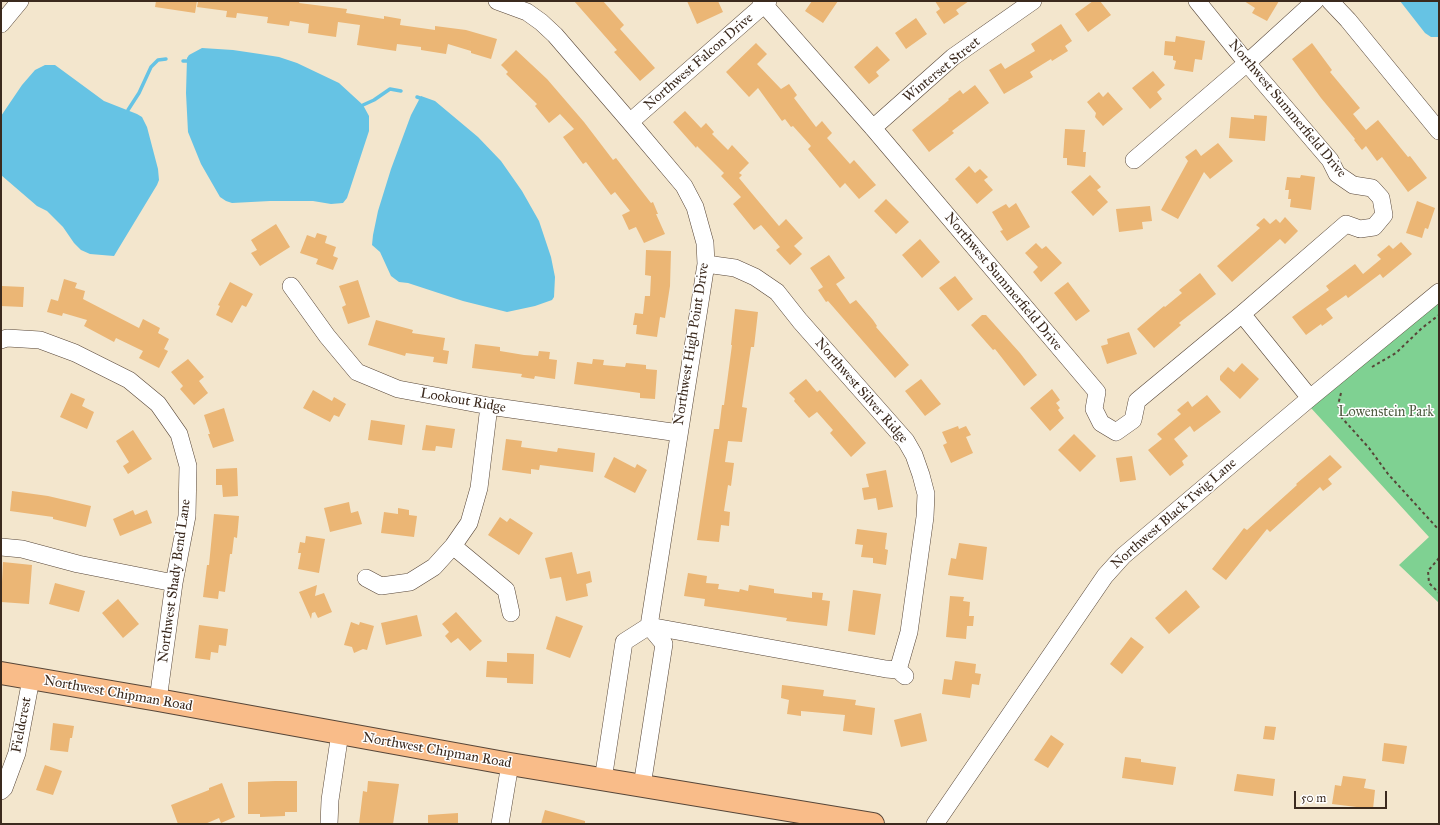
<!DOCTYPE html>
<html>
<head>
<meta charset="utf-8">
<style>
  body { margin:0 }
  #map { position:relative; width:1440px; height:825px; overflow:hidden; background:#f3e6cd; font-family:"IM FELL Great Primer",serif }
  canvas { display:block }
  .frame { position:absolute; inset:0; border:2px solid #3b2a1e; pointer-events:none }
  .scale { position:absolute; left:1294px; top:791px; width:93px; height:18px; box-sizing:border-box; border:2px solid #3b2a1e; border-top:0; padding-left:5px; font-size:12px; line-height:14px; white-space:nowrap; color:#3b2a1e; -webkit-text-stroke:3px #fff; paint-order:stroke }
</style>
</head>
<body>
<div id="map">
<canvas width="1440" height="825"></canvas>
<div class="frame"></div>
<div class="scale">50 m</div>
</div>
<script>
const ctx = document.querySelector('canvas').getContext('2d');
ctx.lineJoin = 'round';
function fill(path, color) { ctx.fillStyle = color; ctx.fill(path, 'evenodd'); }
const poly = rows => new Path2D(rows.map(r => 'M' + r).join(''));
function strokePath(path, color, width, dash) { ctx.strokeStyle = color; ctx.lineWidth = width; ctx.lineCap = dash ? 'butt' : 'round'; ctx.setLineDash(dash || []); ctx.stroke(path); }
function write(font, color, halo, rows, align = 'center') {
  ctx.font = font + ' "IM FELL Great Primer",serif'; ctx.lineWidth = 3; ctx.setLineDash([]); ctx.textBaseline = 'middle'; ctx.strokeStyle = halo; ctx.fillStyle = color; for (const [text, x, y, turn = 0] of rows) {
    ctx.save(); ctx.translate(x, y); ctx.rotate((+turn || 0) * Math.PI / 180); ctx.textAlign = isNaN(turn) ? turn : align; if (halo) ctx.strokeText(text, 0, 0); ctx.fillText(text, 0, 0); ctx.restore();
  }
}
fill(poly([
  [1439,302,1439,603,1399,565,1429,537,1311,408]
]), '#7fd192');
fill(poly([
  [1400,1,1439,1,1439,37,1431,37,1425,33],
  [202,48,233,50,260,54,279,57,297,63,339,83,363,105,369,116,369,131,347,198,343,203,331,204,313,201,270,201,232,203,226,201,220,197,201,164,188,132,186,93,187,58,189,55],
  [45,65,55,65,104,101,137,114,142,117,147,127,158,169,159,180,157,185,114,256,90,254,81,250,74,243,63,227,47,211,37,206,1,175,1,116,22,85,35,70],
  [421,96,435,101,478,137,501,161,522,191,539,221,551,257,555,277,554,297,552,300,535,306,507,312,463,301,408,283,399,282,391,276,380,252,372,245,373,235,378,211,391,169,411,115]
]), '#66c3e4');
strokePath(poly([
  [183,61,187,61],
  [417,97,420,98],
  [363,105,374,100,390,89,401,91],
  [128,110,139,93,151,67,158,60,166,59]
]), '#66c3e4', 3.5);
fill(poly([
  [156,1,197,1,195,13,155,7],
  [198,1,300,1,299,3,347,9,346,13,384,19,384,16,401,19,400,25,435,30,435,26,466,30,497,39,491,59,471,53,471,51,448,44,446,54,421,50,421,47,397,44,396,51,357,45,360,25,338,22,336,37,308,33,309,24,290,21,289,26,267,23,268,17,237,13,236,18,226,17,227,11,197,7],
  [574,1,603,1,624,25,620,29,655,68,640,81,614,52,617,50],
  [687,1,718,1,723,12,697,24],
  [812,1,838,1,823,23,805,11],
  [935,1,969,1,956,10,959,14,944,24,936,12,940,9],
  [1093,1,1100,1,1111,15,1088,32,1075,14],
  [1244,1,1279,1,1267,21,1252,13,1255,8],
  [916,18,927,34,906,49,895,33],
  [1061,24,1072,41,1065,46,1068,51,1052,61,1051,59,1030,72,1033,77,1004,94,989,70,1001,63,1005,69,1035,51,1031,44],
  [1176,36,1205,41,1202,60,1195,59,1193,72,1174,69,1176,61,1173,60,1173,56,1164,55,1165,41,1175,42],
  [756,43,767,54,757,64,781,89,789,84,797,95,794,98,816,127,822,121,832,133,827,138,850,164,854,160,876,185,859,199,845,183,840,188,808,149,811,146,793,126,791,127,785,119,782,121,758,88,749,97,726,72],
  [1312,43,1332,70,1330,72,1360,108,1353,114,1366,130,1378,120,1408,157,1410,156,1427,178,1408,192,1382,157,1377,161,1366,146,1362,150,1354,140,1355,139,1321,98,1292,59],
  [877,46,890,60,876,72,879,76,869,84,854,67],
  [516,50,547,79,584,122,613,160,616,158,651,203,653,202,658,214,656,214,665,234,644,243,636,227,629,230,622,215,630,211,615,192,611,195,586,162,583,164,563,137,574,129,560,114,549,123,535,106,537,104,506,74,508,72,501,65],
  [1153,71,1165,85,1157,92,1162,99,1150,109,1132,88],
  [975,85,989,103,952,131,954,133,929,152,912,130,949,100,948,99,960,90,963,94],
  [1099,92,1103,97,1108,92,1123,109,1103,126,1095,117,1096,113,1087,102],
  [685,111,701,128,706,123,714,132,712,134,728,150,732,145,749,163,739,173,742,175,739,178,779,226,786,219,803,238,794,246,802,254,790,265,776,250,780,247,761,225,754,230,733,204,741,197,721,176,724,173,697,146,696,148,673,122],
  [1254,115,1267,116,1265,141,1229,138,1231,117,1254,119],
  [1065,129,1085,130,1083,152,1086,152,1085,167,1067,165,1067,158,1063,158],
  [1218,143,1233,161,1210,179,1204,172,1178,219,1161,210,1188,161,1185,157,1196,149,1201,156],
  [969,166,975,173,980,169,988,177,984,180,993,190,977,204,955,179],
  [1090,175,1101,187,1097,190,1108,202,1093,216,1071,192],
  [1301,175,1315,177,1311,210,1290,207,1291,199,1288,199,1289,190,1285,190,1287,177,1300,178],
  [886,199,909,222,896,234,874,211],
  [1417,201,1435,208,1428,229,1425,228,1422,238,1406,233],
  [1016,203,1030,227,1007,241,1000,231,1003,230,992,212,1006,204,1009,208],
  [1150,206,1152,221,1142,222,1143,229,1119,232,1116,209],
  [1285,217,1298,231,1285,244,1280,239,1232,282,1217,266,1260,228,1256,225,1264,218,1270,224,1276,219,1280,223],
  [276,224,290,247,260,266,251,253,257,250,251,240],
  [317,233,327,236,325,243,336,247,333,256,338,258,333,270,316,264,318,259,300,253,307,235,315,238],
  [920,239,940,262,922,278,902,255],
  [1401,242,1412,254,1383,278,1380,274,1348,298,1346,295,1326,309,1333,318,1322,326,1321,324,1306,335,1292,317,1329,290,1326,286,1355,264,1363,274,1381,259,1377,255,1389,245,1393,249],
  [1036,243,1042,249,1046,246,1062,263,1041,282,1033,272,1038,267,1025,253],
  [646,250,671,251,670,286,665,318,660,317,657,337,636,334,637,325,633,325,635,313,643,314,645,296,650,296,651,276,645,275],
  [829,255,845,278,836,284,850,304,856,300,873,320,877,326,876,327,909,365,895,378,828,301,826,302,818,290,823,287,810,268],
  [1200,273,1216,294,1179,323,1181,325,1154,348,1137,329,1164,306,1165,307,1182,293,1179,290],
  [955,276,973,299,958,311,939,288],
  [64,279,77,283,75,288,85,291,83,299,139,328,143,319,160,328,158,333,169,339,164,349,168,351,159,368,139,358,143,351,116,338,114,342,84,326,87,320,63,313,62,316,47,312,51,299,58,301],
  [358,280,370,317,348,324,342,307,346,305,339,286],
  [230,282,253,294,246,307,242,305,232,323,216,315,220,306,218,305],
  [1068,282,1090,311,1076,321,1054,293],
  [2,286,24,287,23,307,1,306],
  [735,309,758,312,754,347,751,347,742,407,747,408,742,442,728,441,725,462,734,463,731,486,728,485,724,511,730,512,729,526,721,525,719,542,697,540,714,429,719,429,722,405,724,405,732,345,731,345],
  [982,315,986,315,1020,353,1037,375,1024,386,995,349,993,350,971,325],
  [376,320,413,330,412,333,445,338,443,350,449,351,447,364,433,362,434,357,406,353,405,356,368,345],
  [1129,332,1137,354,1107,364,1101,346,1108,344,1107,339],
  [475,344,500,347,500,351,524,355,538,356,539,351,550,352,549,359,557,360,555,379,535,376,534,379,521,377,522,374,472,368],
  [188,359,204,377,199,381,208,393,194,405,180,389,183,386,171,372],
  [593,359,604,360,603,365,625,367,626,363,646,365,646,369,657,370,655,399,640,398,640,393,574,384,577,362,592,364],
  [1242,363,1259,379,1240,399,1220,380,1220,376,1228,367,1234,372],
  [806,379,817,392,820,390,866,443,851,457,830,433,833,430,817,412,809,418,794,401,795,399,789,393],
  [921,379,941,404,925,416,905,391],
  [1052,389,1060,400,1056,403,1060,408,1058,410,1064,418,1050,431,1030,408],
  [313,390,332,401,334,397,346,404,339,417,334,415,330,422,303,408],
  [71,393,85,399,82,406,94,412,87,429,60,417],
  [1207,395,1221,412,1194,432,1190,426,1174,439,1188,456,1182,461,1184,465,1170,476,1148,450,1162,439,1157,434,1181,414,1177,410,1188,401,1192,407],
  [224,408,234,441,213,448,208,434,210,434,204,415],
  [371,420,405,425,402,445,368,440],
  [426,425,455,429,452,448,436,446,435,451,422,450],
  [958,426,959,429,966,426,971,435,966,437,973,453,951,463,943,445,947,443,942,432],
  [133,430,152,459,128,474,123,466,129,462,116,441],
  [1074,434,1096,456,1080,472,1058,450],
  [506,439,522,441,521,447,557,452,558,448,595,453,593,472,540,465,539,470,531,469,531,474,502,470],
  [1330,455,1342,467,1328,479,1332,484,1323,491,1320,487,1270,532,1267,529,1226,580,1212,569,1244,528,1247,530,1297,485,1296,484],
  [1132,456,1136,480,1120,482,1116,458],
  [614,457,635,468,637,464,647,470,635,493,604,477],
  [237,468,238,496,223,497,222,485,216,485,216,469],
  [886,470,893,507,878,510,876,498,864,500,862,488,869,487,866,474],
  [12,491,48,496,91,506,86,527,53,519,53,517,10,511],
  [349,502,351,513,358,511,362,524,330,532,324,508],
  [398,508,409,510,409,515,417,516,414,537,381,533,384,512,398,514],
  [133,510,135,515,147,510,152,523,120,536,113,519],
  [214,514,239,516,237,538,234,537,232,554,230,554,225,592,219,591,218,599,203,597,207,565,209,565],
  [500,517,507,522,510,518,533,533,519,555,488,535],
  [857,529,887,533,885,549,888,550,886,565,873,563,873,558,861,557,863,545,855,544],
  [306,536,325,539,319,573,298,569,301,553,298,553,300,542,305,543],
  [959,543,987,547,983,580,948,575,951,558,956,559],
  [572,552,577,574,590,571,592,582,586,584,588,596,566,601,561,577,550,579,545,558],
  [3,562,32,565,29,604,1,602],
  [688,573,707,576,706,583,719,584,718,589,739,592,740,589,748,591,749,585,774,589,774,593,812,598,812,592,823,593,822,600,830,601,827,626,786,621,787,618,704,606,705,599,684,596],
  [55,583,85,591,79,612,49,604],
  [317,585,315,596,324,593,332,612,318,618,315,612,312,613,311,619,299,592],
  [853,590,881,594,875,635,848,631],
  [1186,590,1200,607,1169,634,1155,618],
  [950,596,964,597,963,601,970,602,969,616,974,616,973,626,967,626,966,639,946,637],
  [118,599,139,624,123,638,102,613],
  [456,612,482,641,470,651,458,638,451,643,445,636,449,632,442,624],
  [417,615,422,636,386,645,381,623],
  [556,616,583,626,570,658,546,649],
  [351,622,359,625,360,622,374,626,367,650,363,649,354,653,352,647,344,645],
  [199,625,228,629,226,646,219,645,218,653,211,652,210,660,195,658],
  [1131,637,1144,647,1122,674,1110,664],
  [507,653,534,654,533,684,507,683,507,678,486,677,487,661,507,662],
  [955,661,976,664,975,673,981,674,979,685,972,684,970,698,942,694,944,679,952,680],
  [782,685,824,690,823,696,856,700,855,705,875,708,872,735,843,731,845,715,801,711,801,716,787,714,789,700,781,698],
  [921,713,927,741,901,747,894,720],
  [53,723,74,726,72,738,70,738,68,752,50,750],
  [1265,726,1276,727,1274,740,1263,739],
  [1051,735,1064,744,1048,768,1034,760],
  [1384,743,1407,746,1404,764,1382,761],
  [1125,757,1141,759,1141,762,1176,767,1173,785,1122,778],
  [45,765,62,771,53,795,36,790],
  [1237,774,1275,779,1273,796,1234,791],
  [1343,776,1366,779,1364,788,1375,790,1373,809,1332,804,1335,785,1341,786],
  [275,781,297,781,297,812,285,812,285,816,260,817,260,814,248,814,248,782],
  [368,781,399,784,393,824,359,824,363,791,367,792],
  [222,783,235,817,221,823,219,818,205,824,178,824,171,805,209,790,209,788],
  [545,810,585,821,585,824,541,824],
  [458,813,458,824,428,824,428,815]
]), '#ebb675');
const minor = poly([
  [497,1,527,12,541,22,555,35,630,122,684,186,695,207,705,243,706,264,649,626,624,642,603,780],
  [761,1,873,128,1097,392,1094,409,1101,423,1116,432,1133,420,1137,401,1143,396,1242,314,1346,224,1360,229,1374,227,1384,215,1381,198,1372,188,1353,185,1337,174,1330,160,1247,63,1197,1],
  [1330,1,1348,20,1439,131],
  [1,24,20,1],
  [630,122,768,1],
  [873,128,953,57,1033,1],
  [1134,160,1247,63,1315,1],
  [706,264,735,268,755,277,777,292,800,321,906,441,914,455,921,475,926,494,925,517,909,632,898,670,905,676],
  [291,286,327,336,357,372,398,389,489,406,679,433],
  [1242,314,1310,398],
  [1,340,7,338,40,340,75,353,129,380,158,404,179,434,188,466,187,516,174,583,158,700],
  [453,546,506,590,511,613],
  [1,547,22,549,78,564,174,583],
  [366,578,381,586,410,582,434,567,453,546,469,523,479,488,489,406],
  [649,626,886,669,898,670],
  [642,786,664,644,649,626],
  [1,791,4,788,17,753,31,679],
  [329,824,330,800,340,733],
  [500,824,510,764],
  [935,824,1105,576,1123,556,1310,398,1439,292]
]);
const major = poly([
  [1,673,158,700,510,764,873,824]
]);
strokePath(minor, '#574638', 18);
strokePath(major, '#574638', 24);
strokePath(poly([
  [1372,367,1396,353,1422,328,1439,315],
  [1341,393,1338,405,1342,418,1369,448,1388,474,1439,530],
  [1439,558,1428,571,1429,583,1439,593]
]), '#574638', 2, [3, 3]);
strokePath(minor, '#fff', 17);
strokePath(major, '#f9bc89', 22);
write('14px', '#3b2a1e', '#fff', [
  ["Northwest Falcon Drive",699,62,-41],
  ["Winterset Street",942,70,-39],
  ["Northwest Summerfield Drive",1287,109,50],
  ["Northwest Summerfield Drive",1003,282,50],
  ["Northwest High Point Drive",692,344,-81],
  ["Northwest Silver Ridge",861,391,49],
  ["Lookout Ridge",463,401,10],
  ["Northwest Black Twig Lane",1174,514,-41],
  ["Northwest Shady Bend Lane",175,581,-82],
  ["Northwest Chipman Road",118,694,10],
  ["Fieldcrest",22,725,-79],
  ["Northwest Chipman Road",437,751,10]
]);
write('14px', '#4f5c41', '#fff', [
  ["Lowenstein Park",1386,413]
]);
</script>
</body>
</html>
